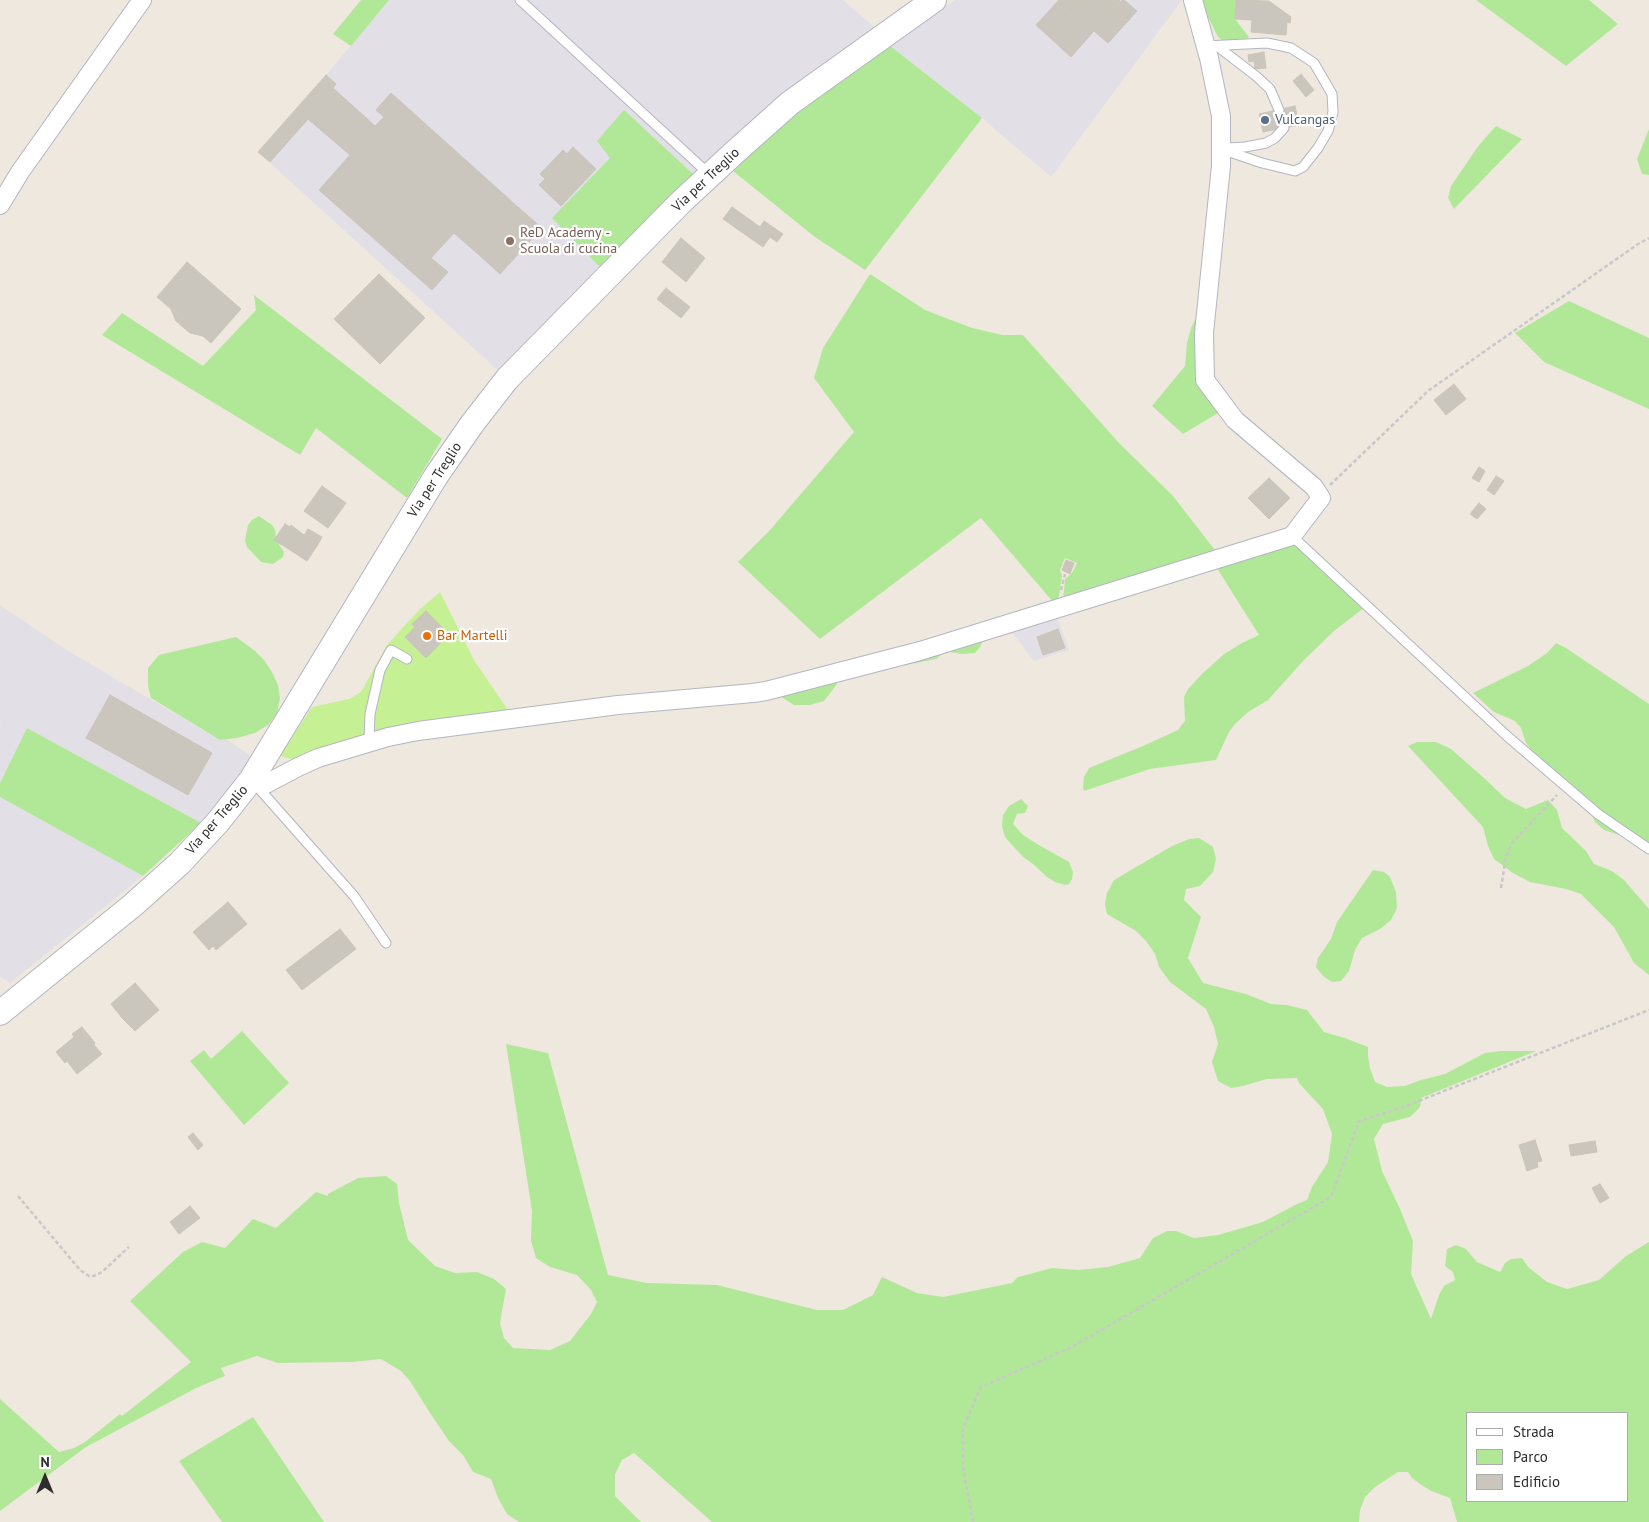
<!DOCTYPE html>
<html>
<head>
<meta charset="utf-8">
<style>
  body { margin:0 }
  #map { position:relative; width:1649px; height:1522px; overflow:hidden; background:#efe8df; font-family:"PT Sans",sans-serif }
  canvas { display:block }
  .legend { position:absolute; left:1466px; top:1412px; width:162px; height:90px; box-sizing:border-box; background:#fff; border:1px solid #ababab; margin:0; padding:6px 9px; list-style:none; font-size:15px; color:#2d2d2d }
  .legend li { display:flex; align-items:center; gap:10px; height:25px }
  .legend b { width:25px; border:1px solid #ababab }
  .north { position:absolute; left:20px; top:1452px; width:50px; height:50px; -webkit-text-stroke:4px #fff; paint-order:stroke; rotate:0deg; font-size:14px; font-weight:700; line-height:20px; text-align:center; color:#2d2d2d }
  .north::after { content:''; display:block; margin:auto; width:18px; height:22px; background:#2d2d2d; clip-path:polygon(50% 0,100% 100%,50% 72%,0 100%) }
</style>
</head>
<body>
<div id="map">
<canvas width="1649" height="1522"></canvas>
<ul class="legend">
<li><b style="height:6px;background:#fff"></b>Strada</li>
<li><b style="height:14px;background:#b1e898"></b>Parco</li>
<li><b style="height:14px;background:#cbc6bd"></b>Edificio</li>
</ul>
<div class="north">N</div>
</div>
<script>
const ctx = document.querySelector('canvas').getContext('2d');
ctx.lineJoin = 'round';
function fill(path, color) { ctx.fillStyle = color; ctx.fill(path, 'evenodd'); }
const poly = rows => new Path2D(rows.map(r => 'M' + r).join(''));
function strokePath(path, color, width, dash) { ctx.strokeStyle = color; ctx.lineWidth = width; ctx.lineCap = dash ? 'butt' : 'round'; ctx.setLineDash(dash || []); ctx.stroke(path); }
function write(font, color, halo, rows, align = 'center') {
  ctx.font = font + ' "PT Sans",sans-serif'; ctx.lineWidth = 4.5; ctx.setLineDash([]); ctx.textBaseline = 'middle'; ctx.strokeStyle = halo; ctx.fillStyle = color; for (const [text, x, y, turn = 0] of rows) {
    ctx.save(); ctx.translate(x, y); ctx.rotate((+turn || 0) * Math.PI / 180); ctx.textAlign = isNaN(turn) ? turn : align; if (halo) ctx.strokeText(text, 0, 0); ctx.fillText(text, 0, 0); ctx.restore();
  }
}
fill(poly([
  [389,0,843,0,875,28,819,71,501,373,258,152,326,75],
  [955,0,1182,0,1051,177,982,118,889,45],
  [0,605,68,651,220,740,226,739,254,758,201,823,27,728,0,783,0,724,1,722,0,721],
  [1055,613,1069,650,1034,661,1008,627],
  [0,797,143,876,10,983,0,977]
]), '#e2dfe7');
fill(poly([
  [361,0,389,0,351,46,333,34],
  [1202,0,1236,0,1235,19,1249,37,1244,41,1226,43,1218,37,1207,15],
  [1476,0,1589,0,1618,24,1566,66],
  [889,45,982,118,865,270,815,237,728,167,798,112],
  [624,110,694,175,601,268,552,218,610,158,597,141],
  [1496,126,1522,139,1454,209,1448,198,1451,186,1479,145],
  [1649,129,1649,175,1642,174,1637,159],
  [870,274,925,310,972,328,1002,335,1023,335,1119,443,1173,496,1218,554,1063,601,1065,579,1072,573,1077,563,1065,558,1060,570,1062,576,1058,602,1054,603,981,518,820,639,738,562,770,530,854,432,814,378,823,348],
  [254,295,442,439,407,498,316,428,300,455,102,335,122,313,203,366,256,310],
  [1569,301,1649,338,1649,409,1544,362,1515,333],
  [1198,313,1200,328,1223,410,1183,434,1152,406,1185,366,1187,343,1191,328],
  [259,516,272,525,275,530,276,540,284,552,283,557,273,564,261,562,247,547,245,541,248,525,252,520],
  [1291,541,1297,545,1365,607,1334,631,1304,660,1268,700,1248,712,1235,724,1229,732,1216,760,1150,769,1084,791,1083,787,1084,777,1089,768,1143,746,1178,730,1185,721,1184,697,1188,689,1202,674,1224,654,1242,643,1259,635,1215,565],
  [985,636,980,647,975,653,962,654,950,652,942,654,936,659,835,679,837,684,824,701,810,705,794,705,772,691],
  [236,637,255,651,264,660,272,672,278,685,280,698,277,714,268,725,255,733,237,738,220,740,151,698,148,686,148,668,159,655],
  [1556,643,1566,648,1649,704,1649,845,1604,830,1595,822,1588,807,1536,756,1526,743,1521,728,1515,721,1494,712,1473,693,1528,666,1547,653],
  [27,728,201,823,143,876,0,797,0,783],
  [1417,742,1436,742,1451,749,1484,778,1505,798,1526,809,1548,800,1557,810,1562,828,1586,851,1594,864,1612,871,1624,880,1649,909,1649,975,1634,963,1614,927,1581,894,1566,889,1530,882,1513,873,1494,859,1488,846,1483,827,1408,746],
  [1021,799,1028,806,1025,813,1017,814,1013,824,1023,835,1037,844,1069,862,1073,872,1072,879,1069,884,1065,885,1055,882,1047,877,1033,864,1023,857,1005,837,1002,826,1003,815,1009,806],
  [1199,838,1213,847,1216,859,1213,872,1200,886,1186,889,1184,900,1201,917,1188,958,1203,983,1246,994,1271,1004,1287,1005,1307,1010,1324,1032,1345,1038,1368,1047,1368,1056,1370,1068,1375,1082,1387,1087,1405,1086,1421,1080,1445,1074,1485,1053,1501,1051,1536,1051,1421,1098,1420,1107,1410,1117,1383,1124,1374,1139,1382,1171,1400,1209,1413,1241,1411,1274,1431,1319,1439,1295,1444,1286,1455,1280,1453,1272,1445,1266,1447,1249,1456,1245,1466,1249,1477,1262,1500,1272,1505,1263,1511,1259,1522,1258,1528,1267,1547,1282,1567,1289,1599,1280,1626,1256,1649,1242,1649,1522,1457,1522,1450,1498,1431,1491,1420,1484,1412,1478,1408,1472,1398,1472,1375,1487,1365,1497,1360,1510,1359,1522,712,1522,634,1453,622,1460,615,1474,615,1496,641,1522,519,1522,507,1514,498,1498,491,1479,473,1472,463,1455,449,1441,428,1410,410,1381,401,1371,381,1359,352,1362,278,1363,257,1356,221,1368,225,1376,196,1388,86,1447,0,1511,0,1399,59,1452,74,1448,85,1442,120,1414,122,1416,191,1362,130,1301,183,1252,202,1242,225,1248,253,1219,276,1228,316,1192,328,1196,328,1194,358,1178,386,1176,397,1184,399,1203,408,1240,435,1266,455,1273,477,1272,494,1279,506,1289,500,1323,504,1338,513,1348,550,1350,570,1341,591,1314,597,1302,591,1290,577,1275,550,1267,536,1258,531,1241,532,1211,506,1044,548,1053,608,1275,647,1283,717,1285,817,1310,843,1310,873,1295,882,1277,917,1293,943,1297,1012,1283,1018,1277,1052,1268,1078,1270,1108,1267,1140,1258,1153,1238,1167,1231,1176,1231,1194,1238,1218,1235,1263,1222,1295,1205,1307,1200,1312,1187,1328,1162,1332,1134,1323,1109,1299,1083,1297,1078,1267,1079,1243,1086,1231,1088,1218,1081,1212,1062,1218,1044,1214,1027,1206,1009,1170,982,1159,967,1155,954,1146,941,1136,931,1107,914,1105,904,1107,893,1114,880,1172,846,1189,839],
  [1628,1413,1628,1501,1468,1501,1468,1413],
  [1373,870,1384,872,1390,877,1396,892,1397,908,1391,920,1380,929,1362,938,1355,950,1349,971,1341,981,1332,982,1323,976,1316,967,1318,958,1331,939,1337,922],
  [242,1031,289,1083,244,1125,190,1061,204,1050,211,1059],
  [253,1417,324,1522,222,1522,179,1461]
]), '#b1e898');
fill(poly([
  [440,592,474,660,510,713,295,760,280,756,312,707,349,699,361,692,387,645,418,611]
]), '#c6f094');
const building = poly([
  [1059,0,1080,0,1047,35,1036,25,1059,0],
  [1080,0,1119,0,1120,1,1071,57,1047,35,1080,0],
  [1122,0,1124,0,1137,11,1108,43,1094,31,1122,0],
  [1236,0,1269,1,1291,17,1290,23,1287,22,1286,35,1251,32,1252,20,1235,19,1236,0],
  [1264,52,1266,68,1255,69,1254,61,1249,62,1248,55,1264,52],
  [1301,74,1314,90,1306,97,1293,81,1301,74],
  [326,75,336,84,333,88,375,126,384,117,376,110,391,93,519,208,478,254,454,233,431,258,448,272,432,290,319,190,350,155,308,119,270,162,258,152,326,75],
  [1295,106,1299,125,1263,132,1259,114,1295,106],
  [573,147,596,169,561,206,539,185,545,179,540,174,563,150,567,154,573,147],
  [732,207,760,227,764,221,783,234,777,242,770,237,763,247,723,219,732,207],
  [519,208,542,228,500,274,478,254,519,208],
  [681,238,705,258,686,282,662,262,681,238],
  [187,262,241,309,211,343,157,297,187,262],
  [379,274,425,318,380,364,334,319,379,274],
  [666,288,690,307,681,318,657,299,666,288],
  [170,307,203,336,190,333,176,321,170,307],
  [1454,384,1466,399,1446,415,1434,400,1454,384],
  [1479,467,1485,471,1479,482,1472,478,1479,467],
  [1496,476,1504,481,1494,495,1487,490,1496,476],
  [1269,478,1290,498,1269,519,1248,498,1269,478],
  [322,486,346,503,328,528,304,511,322,486],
  [1479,503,1486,509,1477,519,1470,514,1479,503],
  [285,524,290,527,291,525,304,535,303,537,296,533,287,548,274,540,285,524],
  [308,529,322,537,317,546,303,537,308,529],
  [296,533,317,546,307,561,287,548,296,533],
  [1066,560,1074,563,1070,574,1062,570,1066,560],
  [426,611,449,634,426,658,405,637,415,627,412,624,426,611],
  [1058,629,1065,648,1043,655,1037,637,1058,629],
  [110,695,212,753,188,795,86,738,110,695],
  [228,902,247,924,216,950,213,946,209,950,193,932,228,902],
  [340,929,356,949,302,990,286,970,340,929],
  [135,983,159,1010,135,1031,122,1018,111,1004,135,983],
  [82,1027,95,1043,94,1045,102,1054,77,1074,67,1061,65,1063,56,1052,74,1037,72,1034,82,1027],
  [193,1133,203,1145,198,1150,188,1137,193,1133],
  [1535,1140,1542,1161,1537,1162,1538,1167,1527,1171,1519,1145,1535,1140],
  [1595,1141,1597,1152,1571,1156,1569,1145,1595,1141],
  [1600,1184,1609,1198,1600,1203,1592,1188,1600,1184],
  [190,1206,200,1218,179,1234,170,1222,190,1206]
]);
fill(building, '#cbc6bd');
strokePath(building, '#cbc4b8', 1);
const service = poly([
  [520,0,710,175],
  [1205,46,1267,43,1291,48,1314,63,1332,94,1333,112,1328,131,1318,148,1303,167,1295,171,1262,163,1221,149],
  [1217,46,1256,76,1270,89,1279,110],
  [1226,148,1245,147,1266,143,1275,138,1284,128],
  [1292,536,1507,736,1598,814,1649,849],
  [369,742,370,714,380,670,391,650,407,659],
  [255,784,354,896,386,943]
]);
const minor = poly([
  [0,205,20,172,142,0],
  [251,780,266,784,298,767,318,758,388,737,418,731,618,705,753,693,766,691,920,651,1292,536,1321,498,1314,487,1235,420,1205,380,1204,333,1221,166,1221,116,1209,58,1193,0]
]);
const secondary = poly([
  [0,1013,133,905,180,863,218,822,251,780,436,476,472,424,507,379,681,202,735,152,790,103,934,0]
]);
strokePath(service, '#b3b5c1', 11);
strokePath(minor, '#b3b5c1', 20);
strokePath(secondary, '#b3b5c1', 26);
strokePath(poly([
  [1330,485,1428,391,1638,244,1649,238],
  [1061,590,1065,574],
  [1501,888,1506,856,1512,843,1557,795],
  [18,1196,80,1270,89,1276,94,1276,102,1272,129,1247],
  [973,1522,963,1468,963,1428,981,1387,1072,1347,1331,1197,1359,1121,1401,1108,1649,1010]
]), '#c8c8c8', 2.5, [4, 2.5]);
strokePath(service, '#fff', 9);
strokePath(minor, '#fff', 18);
strokePath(secondary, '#fff', 24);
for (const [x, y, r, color] of [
  [1265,120,5,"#5c6f8a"],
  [510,241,5,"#8d6e63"],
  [427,636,5,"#e8710a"]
]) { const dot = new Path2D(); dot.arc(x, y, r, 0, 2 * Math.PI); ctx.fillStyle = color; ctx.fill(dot); strokePath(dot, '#fff', 2); }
write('14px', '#4e5e75', '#fff', [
  ["Vulcangas",1275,120]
], 'left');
write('14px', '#2d2d2d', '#fff', [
  ["Via per Treglio",706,180,-43],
  ["Via per Treglio",435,480,-57],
  ["Via per Treglio",217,820,-49]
]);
write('14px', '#785e54', '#fff', [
  ["ReD Academy -",520,233],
  ["Scuola di cucina",520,249]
], 'left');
write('14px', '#c56008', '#fff', [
  ["Bar Martelli",437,636]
], 'left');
</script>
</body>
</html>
